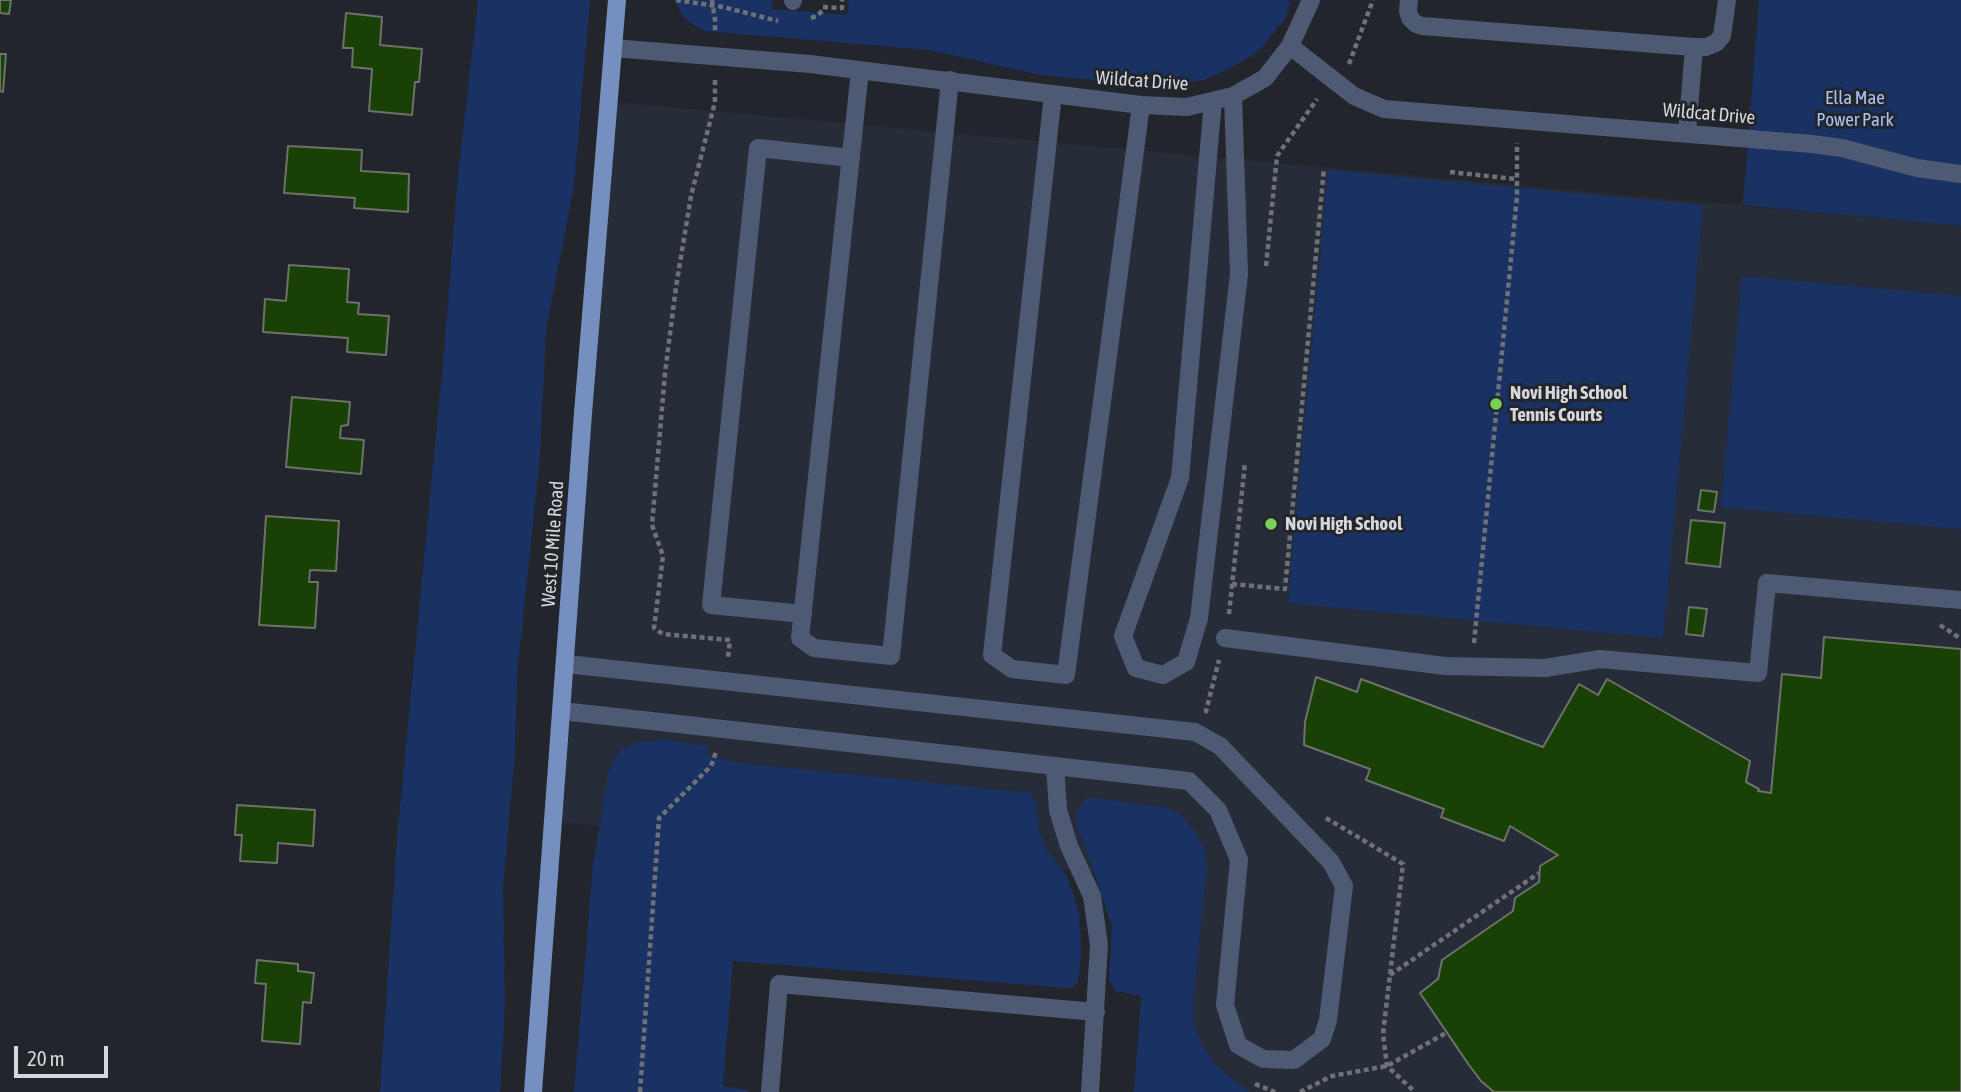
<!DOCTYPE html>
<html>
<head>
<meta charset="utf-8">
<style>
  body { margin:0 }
  #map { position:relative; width:1961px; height:1092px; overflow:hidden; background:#22252b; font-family:"Asap Condensed",sans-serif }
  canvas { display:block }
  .scale { position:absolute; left:14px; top:1046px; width:94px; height:32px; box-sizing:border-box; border:4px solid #d5d7db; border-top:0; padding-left:9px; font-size:21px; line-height:24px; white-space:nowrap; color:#d5d7db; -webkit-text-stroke:5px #22252b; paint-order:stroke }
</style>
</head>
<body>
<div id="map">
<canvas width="1961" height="1092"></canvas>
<div class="scale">20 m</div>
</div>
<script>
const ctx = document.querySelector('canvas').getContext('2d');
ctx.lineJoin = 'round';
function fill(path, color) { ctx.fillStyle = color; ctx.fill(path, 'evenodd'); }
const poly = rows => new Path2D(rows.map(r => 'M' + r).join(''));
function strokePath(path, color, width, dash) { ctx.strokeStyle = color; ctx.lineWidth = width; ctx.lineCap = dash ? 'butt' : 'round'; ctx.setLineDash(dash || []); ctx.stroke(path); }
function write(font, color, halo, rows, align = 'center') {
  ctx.font = font + ' "Asap Condensed",sans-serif'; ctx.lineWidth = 6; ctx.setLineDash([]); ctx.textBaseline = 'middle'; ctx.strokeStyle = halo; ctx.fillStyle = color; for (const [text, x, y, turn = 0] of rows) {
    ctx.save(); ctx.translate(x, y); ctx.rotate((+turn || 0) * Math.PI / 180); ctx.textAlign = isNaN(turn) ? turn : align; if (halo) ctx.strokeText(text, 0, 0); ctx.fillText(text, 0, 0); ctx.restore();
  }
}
fill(poly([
  [613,102,1961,226,1961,1092,1181,1092,1195,882,557,822]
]), '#272d38');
fill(poly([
  [478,0,590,0,574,186,546,330,540,456,517,676,515,752,503,888,505,1004,500,1092,380,1092,397,838,444,352,458,175],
  [675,0,773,0,772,9,847,15,849,0,1289,0,1290,4,1286,17,1258,52,1233,67,1204,80,1178,84,1149,85,1040,75,929,50,705,31,690,23,682,15],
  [1759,0,1961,0,1961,226,1743,205],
  [1328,170,1703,205,1663,638,1288,603],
  [1742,276,1961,296,1961,529,1721,507],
  [663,739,708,746,706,755,740,763,1031,793,1036,805,1040,833,1045,848,1062,869,1069,881,1079,912,1081,955,1078,982,1074,987,1067,988,733,961,723,1086,747,1090,750,1092,574,1092,593,865,608,776,612,763,619,751,637,743],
  [1087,797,1167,808,1182,815,1195,832,1204,848,1207,866,1193,1004,1194,1026,1203,1046,1213,1062,1237,1083,1250,1092,1134,1092,1141,996,1116,991,1109,980,1112,926,1076,821,1077,811]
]), '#1a3164');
const building = poly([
  [0,0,11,0,9,14,0,13,0,0],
  [346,13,382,17,380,45,422,49,419,82,415,82,412,115,369,111,372,69,352,67,353,48,343,48,346,13],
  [0,54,6,54,3,92,0,91,0,54],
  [288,146,362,150,361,171,409,174,408,212,354,208,355,198,284,193,288,146],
  [289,265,349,269,347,302,359,303,358,314,389,316,386,355,347,352,348,338,263,332,265,299,286,301,289,265],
  [292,397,350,402,348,425,341,426,340,438,364,440,361,474,286,467,292,397],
  [1701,490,1717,492,1714,512,1698,510,1701,490],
  [266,516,339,521,336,571,310,570,309,582,318,582,315,628,259,625,266,516],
  [1691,520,1725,523,1720,567,1686,563,1691,520],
  [1689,607,1707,609,1703,636,1686,634,1689,607],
  [1824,637,1961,649,1961,1092,1494,1092,1481,1081,1469,1065,1420,993,1438,979,1442,960,1513,911,1515,898,1539,882,1540,866,1558,855,1510,826,1504,841,1441,817,1444,809,1366,780,1370,769,1304,745,1305,722,1316,677,1357,692,1361,679,1543,747,1579,684,1598,695,1607,679,1750,761,1746,782,1759,789,1758,791,1771,793,1782,674,1821,678,1824,637],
  [237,805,315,810,313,846,278,843,277,863,240,861,242,835,235,835,237,805],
  [257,960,298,964,298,971,314,973,311,1003,303,1002,300,1044,262,1041,266,984,255,983,257,960]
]);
fill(building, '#194005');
strokePath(building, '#6d726b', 2);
strokePath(poly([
  [676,0,723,7,778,21],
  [712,0,715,20,715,33],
  [823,7,842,8,842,0],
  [811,18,817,16,826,7],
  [1349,64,1373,0],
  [715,80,715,102,691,196,676,287,665,373,652,525,663,556,654,628,663,634,730,640,728,657],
  [1450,172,1516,179],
  [1266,266,1277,156,1317,99],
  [1232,584,1285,589,1324,168],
  [1229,614,1245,463],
  [1940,625,1961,639],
  [1474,643,1517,196,1517,143],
  [1208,712,1206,711,1219,660],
  [1326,818,1403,864,1383,1034,1387,1066,1415,1092],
  [1390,975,1539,873],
  [1255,1084,1275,1092],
  [640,1092,659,818,711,766,716,752],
  [1300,1092,1332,1076,1387,1066,1446,1033]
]), '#6e7176', 4.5, [5, 3.5]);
strokePath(poly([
  [1409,0,1408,11,1410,18,1416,24,1422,26,1694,47,1706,47,1716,43,1722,36,1727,0],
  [793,1,793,0],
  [1290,46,1354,96,1384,109,1812,144,1842,148,1917,168,1961,174],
  [613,48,810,64,1141,105,1187,107,1233,96,1265,78,1290,46,1311,0],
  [860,70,800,638,814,648,891,656,950,80],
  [1053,94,992,655,1012,669,1066,675,1141,105],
  [1213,101,1180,478,1123,636,1136,668,1163,675,1186,662,1199,618,1239,274,1233,96],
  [1687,133,1694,47],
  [803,614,711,605,758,148,851,158],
  [1225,638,1445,666,1545,668,1600,659,1758,673,1767,583,1961,600],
  [562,711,1189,781,1218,810,1239,860,1225,1005,1238,1045,1263,1059,1294,1060,1322,1039,1328,1020,1344,886,1331,862,1220,746,1195,732,566,664],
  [1055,766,1058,810,1069,846,1092,896,1099,945,1090,1092],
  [770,1092,779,984,1096,1012]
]), '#4e5a73', 18);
strokePath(poly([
  [533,1092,583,413,617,0]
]), '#768fc1', 18);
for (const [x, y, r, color] of [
  [1496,404,7,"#7ad157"],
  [1271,524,7,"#7ad157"]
]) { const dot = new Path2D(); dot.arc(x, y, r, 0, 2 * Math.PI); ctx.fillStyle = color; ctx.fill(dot); strokePath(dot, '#22252b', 2.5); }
write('19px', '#d5d7db', '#22252b', [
  ["Wildcat Drive",1142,81,4],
  ["Wildcat Drive",1709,114,5],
  ["West 10 Mile Road",553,544,-86]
]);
write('19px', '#a8c1f3', '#22252b', [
  ["Ella Mae",1855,98],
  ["Power Park",1855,120]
]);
write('bold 19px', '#d5d7db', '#22252b', [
  ["Novi High School",1510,393],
  ["Tennis Courts",1510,415],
  ["Novi High School",1285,524]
], 'left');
</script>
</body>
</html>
